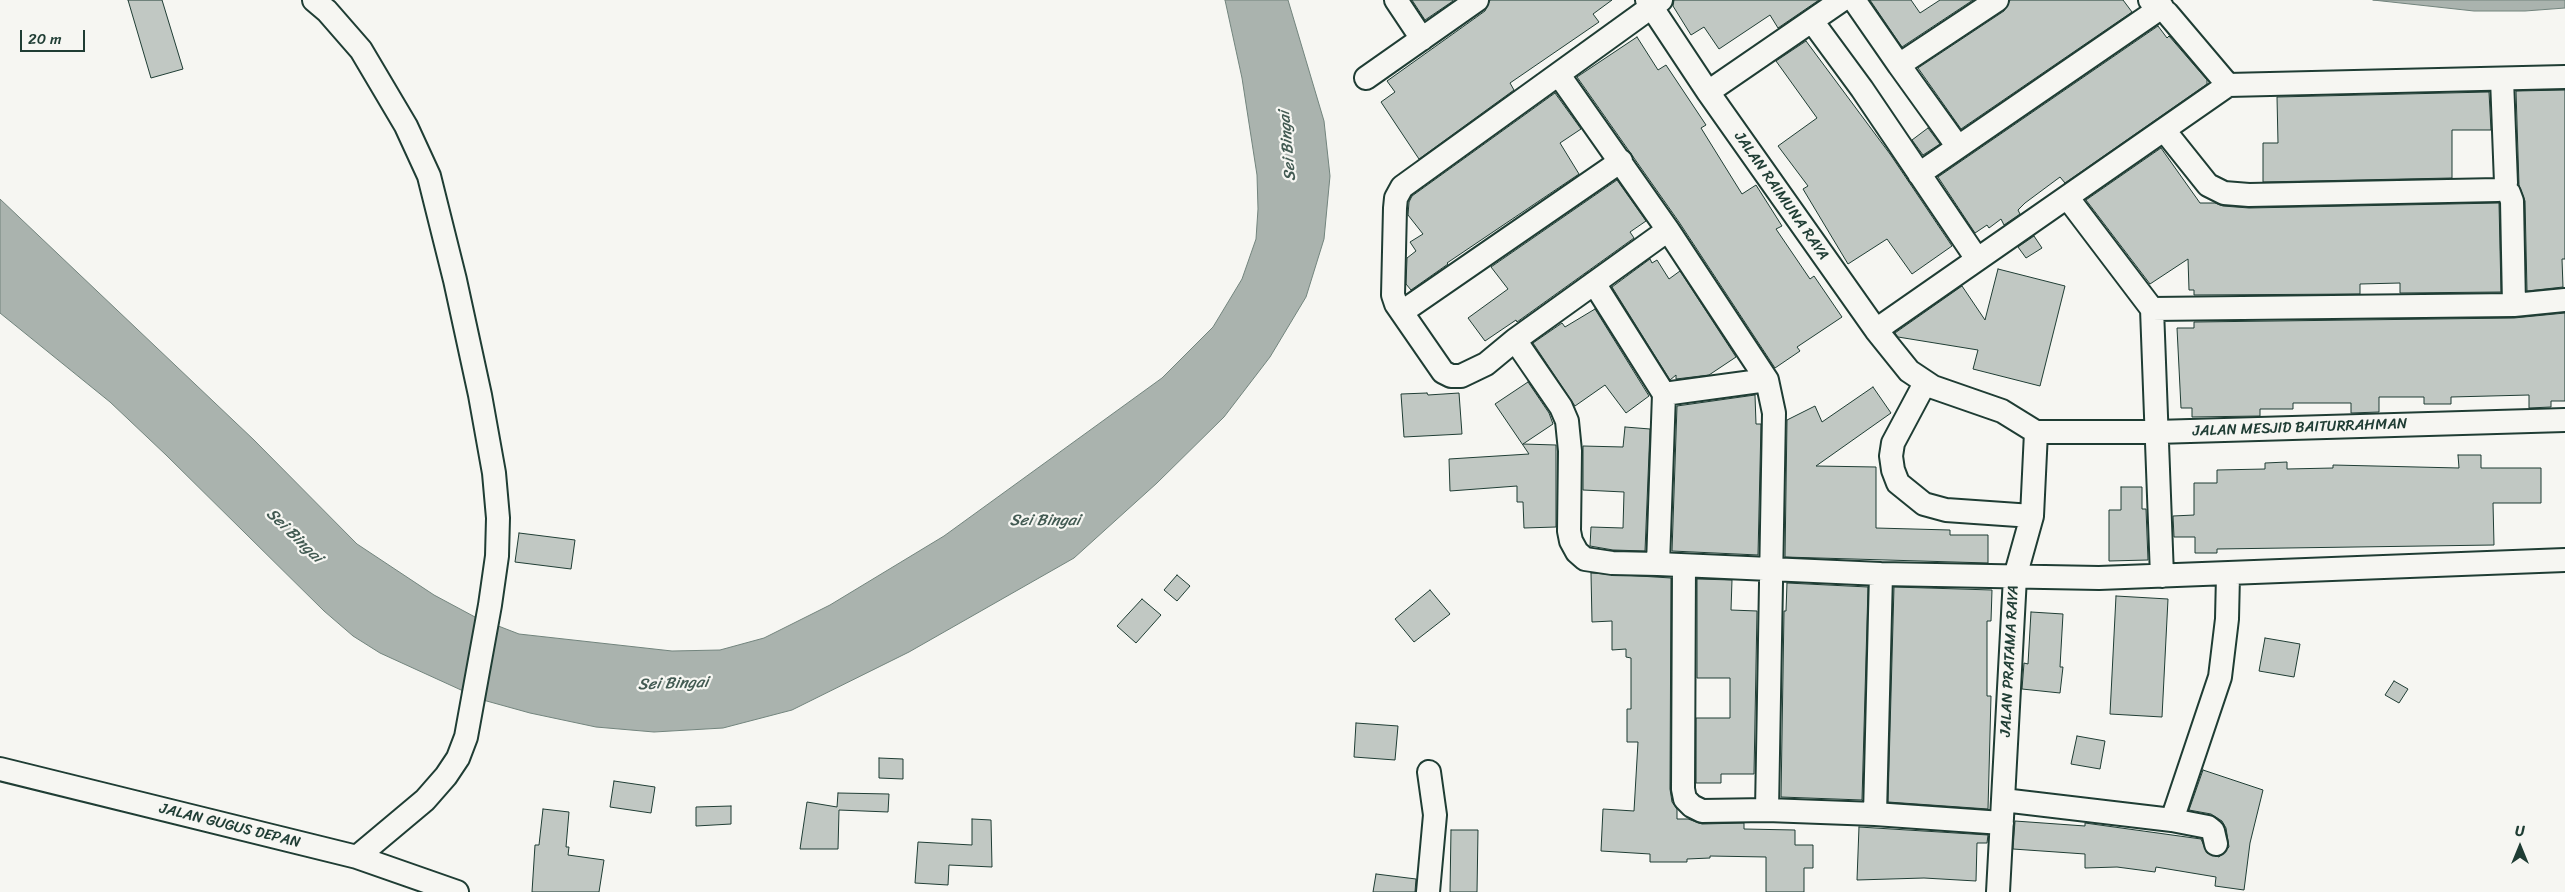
<!DOCTYPE html>
<html>
<head>
<meta charset="utf-8">
<style>
  body { margin:0 }
  #map { position:relative; width:2565px; height:892px; overflow:hidden; background:#f6f6f2; font-family:Sriracha,sans-serif }
  canvas { display:block }
  .north { position:absolute; left:2495px; top:822px; width:50px; height:50px; -webkit-text-stroke:4px #f6f6f2; paint-order:stroke; rotate:0deg; font-size:14px; font-weight:700; line-height:20px; text-align:center; color:#1f3d34 }
  .north::after { content:''; display:block; margin:auto; width:18px; height:22px; background:#1f3d34; clip-path:polygon(50% 0,100% 100%,50% 72%,0 100%) }
  .scale { position:absolute; left:20px; top:30px; width:65px; height:22px; box-sizing:border-box; border:2px solid #1f3d34; border-top:0; padding-left:6px; font-size:15px; line-height:18px; white-space:nowrap; color:#1f3d34; -webkit-text-stroke:4px #f6f6f2; paint-order:stroke }
</style>
</head>
<body>
<div id="map">
<canvas width="2565" height="892"></canvas>
<div class="north">U</div>
<div class="scale">20 m</div>
</div>
<script>
const ctx = document.querySelector('canvas').getContext('2d');
ctx.lineJoin = 'round';
function fill(path, color) { ctx.fillStyle = color; ctx.fill(path, 'evenodd'); }
const poly = rows => new Path2D(rows.map(r => 'M' + r).join(''));
function strokePath(path, color, width, dash) { ctx.strokeStyle = color; ctx.lineWidth = width; ctx.lineCap = dash ? 'butt' : 'round'; ctx.setLineDash(dash || []); ctx.stroke(path); }
function write(font, color, halo, rows, align = 'center') {
  ctx.font = font + ' Sriracha,sans-serif'; ctx.lineWidth = 4.5; ctx.setLineDash([]); ctx.textBaseline = 'middle'; ctx.strokeStyle = halo; ctx.fillStyle = color; for (const [text, x, y, turn = 0] of rows) {
    ctx.save(); ctx.translate(x, y); ctx.rotate((+turn || 0) * Math.PI / 180); ctx.textAlign = isNaN(turn) ? turn : align; if (halo) ctx.strokeText(text, 0, 0); ctx.fillText(text, 0, 0); ctx.restore();
  }
}
const water = poly([
  [1225,0,1288,0,1324,121,1330,176,1324,239,1306,297,1270,357,1224,417,1157,483,1074,558,909,652,792,710,723,728,654,732,596,727,530,713,483,700,380,653,353,636,324,611,166,455,110,402,0,313,0,199,254,440,357,544,434,595,475,617,519,634,672,651,720,650,764,638,830,605,944,536,1162,378,1213,327,1242,279,1256,239,1258,209,1257,175,1242,78,1225,0],
  [2373,0,2565,0,2565,8,2525,11,2474,11,2373,0]
]);
fill(water, '#aab3ae');
strokePath(water, '#72847d', 1);
const building = poly([
  [128,0,162,0,183,69,151,78,128,0],
  [1412,0,1453,0,1453,1,1425,20,1412,0],
  [1490,0,1612,0,1593,14,1599,22,1510,83,1514,90,1419,159,1381,102,1395,92,1387,81,1485,11,1490,0],
  [1674,0,1819,0,1778,28,1770,15,1719,49,1704,27,1691,35,1673,6,1674,0],
  [1870,0,1911,0,1920,13,1940,0,1973,0,1902,47,1870,0],
  [2010,0,2123,0,2132,12,1961,129,1918,68,2004,11,2010,0],
  [2158,26,2167,38,2169,36,2207,80,2207,84,2065,183,2060,177,2025,203,2018,210,2020,214,2004,225,2001,219,1989,228,1987,225,1975,233,1938,177,2158,26],
  [1637,37,1658,70,1666,65,1706,125,1701,128,1742,194,1756,185,1782,226,1776,229,1810,279,1814,276,1842,317,1797,347,1800,351,1775,368,1679,222,1577,77,1637,37],
  [1806,41,1890,154,1952,246,1912,274,1887,239,1848,264,1803,189,1808,186,1778,146,1817,118,1776,61,1806,41],
  [2565,90,2565,259,2562,259,2563,287,2527,291,2525,201,2519,185,2516,91,2565,90],
  [2489,92,2491,130,2452,130,2452,178,2263,182,2263,143,2278,143,2277,97,2489,92],
  [1555,93,1581,129,1560,143,1579,174,1447,263,1448,264,1411,290,1406,284,1407,258,1416,251,1410,242,1423,234,1408,215,1409,202,1412,196,1555,93],
  [1928,128,1940,144,1923,155,1912,140,1928,128],
  [2161,148,2200,203,2215,203,2223,206,2249,208,2499,203,2501,292,2400,293,2400,283,2360,284,2360,294,2194,295,2194,290,2189,290,2188,259,2150,284,2086,200,2161,148],
  [1617,180,1646,221,1630,232,1634,238,1517,322,1516,320,1485,341,1468,318,1508,289,1491,267,1617,180],
  [2034,236,2042,248,2026,258,2018,247,2034,236],
  [1650,259,1652,263,1657,260,1669,279,1680,271,1736,357,1709,375,1676,379,1676,375,1670,380,1612,287,1650,259],
  [1998,269,2065,286,2040,386,1973,369,1978,350,1898,337,1895,333,1962,286,1985,320,1998,269],
  [1595,309,1649,396,1626,413,1605,385,1575,406,1533,343,1562,323,1565,327,1595,309],
  [2565,313,2565,401,2551,401,2551,407,2529,408,2529,395,2451,397,2451,404,2424,404,2424,397,2379,397,2379,412,2351,413,2351,403,2293,403,2293,409,2260,409,2260,416,2192,417,2192,408,2181,408,2177,328,2194,328,2194,322,2514,318,2565,313],
  [1528,382,1549,413,1553,424,1523,444,1556,445,1556,527,1524,528,1523,502,1517,502,1517,486,1450,491,1449,459,1529,454,1495,404,1528,382],
  [1873,387,1891,413,1816,466,1876,467,1876,528,1950,530,1950,535,1988,535,1988,563,1785,557,1787,420,1815,406,1822,422,1873,387],
  [1427,393,1428,395,1459,393,1462,434,1404,437,1401,394,1427,393],
  [1755,395,1756,424,1761,424,1758,555,1672,551,1677,406,1755,395],
  [1625,427,1650,429,1645,551,1613,550,1590,546,1591,527,1623,528,1624,492,1583,490,1583,446,1623,447,1625,427],
  [2458,455,2481,455,2481,468,2541,468,2541,503,2493,503,2494,545,2217,549,2217,553,2195,553,2195,537,2174,537,2173,516,2194,515,2194,483,2217,483,2217,470,2265,469,2265,463,2287,462,2287,469,2333,468,2333,465,2459,468,2458,455],
  [2121,487,2142,487,2142,509,2146,509,2148,560,2109,561,2109,510,2121,510,2121,487],
  [519,533,575,540,571,569,515,562,519,533],
  [1591,573,1671,578,1670,789,1672,802,1677,809,1677,819,1688,819,1702,824,1744,823,1744,829,1795,830,1795,845,1813,845,1813,868,1804,868,1804,892,1766,892,1766,857,1710,856,1710,858,1687,859,1687,862,1650,862,1650,854,1601,851,1603,809,1634,811,1638,742,1627,742,1627,709,1631,709,1631,658,1626,657,1626,649,1612,650,1612,621,1592,622,1591,573],
  [1177,575,1190,586,1177,601,1164,590,1177,575],
  [1697,579,1732,580,1731,610,1757,611,1754,774,1721,774,1721,783,1696,783,1696,718,1730,718,1730,678,1697,678,1697,579],
  [1787,583,1868,587,1862,800,1781,797,1784,611,1786,611,1787,583],
  [1894,587,1992,590,1991,621,1987,621,1987,696,1991,696,1988,809,1888,802,1894,587],
  [1430,590,1450,614,1414,642,1395,619,1430,590],
  [2116,596,2168,599,2162,717,2110,714,2116,596],
  [1142,599,1161,615,1136,643,1117,626,1142,599],
  [2031,612,2063,614,2060,667,2063,667,2060,693,2022,689,2024,663,2028,664,2031,612],
  [2265,638,2300,644,2294,677,2259,671,2265,638],
  [2394,681,2408,689,2399,703,2385,695,2394,681],
  [1356,723,1398,726,1395,760,1354,757,1356,723],
  [2077,736,2105,741,2100,769,2071,764,2077,736],
  [879,758,903,759,903,779,879,778,879,758],
  [2203,770,2263,790,2250,843,2244,890,2215,886,2216,877,2156,867,2155,872,2117,867,2085,868,2085,854,2013,849,2015,821,2085,826,2085,823,2201,839,2207,853,2219,857,2229,847,2226,828,2222,821,2211,814,2189,810,2203,770],
  [614,781,655,787,651,813,610,807,614,781],
  [838,793,889,794,888,812,839,810,838,849,800,849,807,802,837,807,838,793],
  [731,806,731,824,696,826,696,807,731,806],
  [543,809,569,812,566,847,569,847,568,855,604,860,599,892,532,892,535,845,539,845,543,809],
  [972,819,991,820,992,867,949,865,948,885,915,883,918,842,972,845,972,819],
  [1859,827,1988,835,1987,843,1977,843,1976,881,1924,878,1857,880,1859,827],
  [1451,830,1478,830,1477,892,1450,892,1451,830],
  [1376,874,1416,879,1415,892,1373,892,1376,874]
]);
fill(building, '#c1c8c3');
strokePath(building, '#1f3d34', 1);
const street = poly([
  [314,0,327,11,361,50,406,126,429,176,455,280,480,395,494,473,498,518,497,556,490,605,466,737,458,758,446,776,425,800,357,857],
  [1396,0,1422,39],
  [1647,0,1708,92,1876,330,1909,371,1933,387,2002,411,2036,432],
  [1661,0,1402,187,1396,198,1395,208,1393,295,1396,304,1443,372,1451,376,1461,376,1486,364,1515,340,1668,230],
  [1854,0,1899,65,1997,0],
  [2150,0,2167,13,2228,85],
  [1812,21,1862,89,1977,259],
  [1899,65,1958,147],
  [1559,75,1668,230,1767,380,1774,413,1767,810],
  [1366,78,1477,0],
  [1708,92,1842,0],
  [2164,130,2208,185,2224,193,2249,195,2498,190,2503,188,2506,183,2502,79],
  [1919,174,2162,7],
  [2503,188,2509,193,2512,201,2514,305],
  [2067,197,2152,309,2162,576],
  [1594,283,1664,394],
  [2152,309,2514,305,2565,300],
  [1402,312,1621,161],
  [1876,330,2228,85,2565,77],
  [1515,340,1561,407,1567,421,1570,451,1569,531,1571,541,1577,552,1585,559,1612,563,1658,564,1664,394,1767,380],
  [1925,383,1893,443,1891,456,1893,470,1898,483,1924,504,1946,510,2032,516],
  [2036,432,2156,432,2565,420],
  [1658,564,1881,574,2099,578,2565,560],
  [1684,566,1683,789,1685,799,1692,806,1702,811,1767,810,1875,814,2002,823],
  [0,769,357,857,457,892],
  [2003,800,2172,820,2208,827,2213,831,2216,844],
  [1875,814,1881,574],
  [2172,820,2220,677,2227,619,2228,575],
  [1428,892,1435,815,1429,772],
  [1998,892,2015,577,2032,516,2036,432]
]);
strokePath(street, '#1f3d34', 26);
strokePath(street, '#f6f6f2', 22);
write('15px', '#1f3d34', '#f6f6f2', [
  ["JALAN RAIMUNA RAYA",1781,196,55],
  ["JALAN MESJID BAITURRAHMAN",2300,428,-2],
  ["JALAN PRATAMA RAYA",2010,661,-87],
  ["JALAN GUGUS DEPAN",230,826,14]
]);
write('italic 16px', '#425a52', '#f6f6f2', [
  ["Sei Bingai",1288,146,-95],
  ["Sei Bingai",1045,521],
  ["Sei Bingai",294,536,44],
  ["Sei Bingai",673,684,-2]
]);
</script>
</body>
</html>
